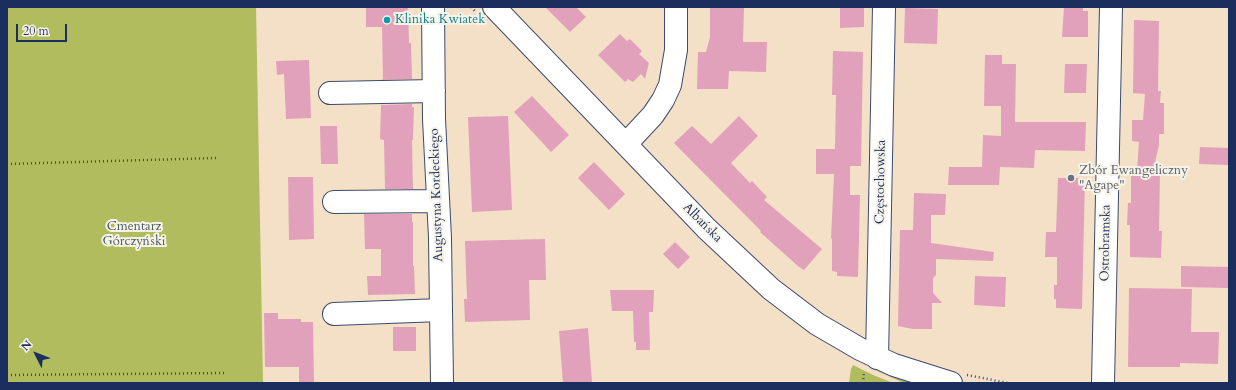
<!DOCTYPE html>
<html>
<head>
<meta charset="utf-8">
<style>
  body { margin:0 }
  #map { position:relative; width:1236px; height:390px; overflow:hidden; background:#f3e0c6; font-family:Cardo,serif }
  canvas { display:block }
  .frame { position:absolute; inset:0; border:8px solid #1b2f5e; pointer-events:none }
  .north { position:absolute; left:16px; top:334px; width:40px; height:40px; -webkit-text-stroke:3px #f7f3e8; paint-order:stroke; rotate:312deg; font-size:11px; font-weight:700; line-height:16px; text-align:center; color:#1b2f5e }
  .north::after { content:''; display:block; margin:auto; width:14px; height:18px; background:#1b2f5e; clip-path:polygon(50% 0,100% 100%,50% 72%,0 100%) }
  .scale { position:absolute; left:16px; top:24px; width:51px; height:18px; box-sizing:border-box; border:2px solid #1b2f5e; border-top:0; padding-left:5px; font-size:12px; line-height:14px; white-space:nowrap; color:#1b2f5e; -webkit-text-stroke:3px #f7f3e8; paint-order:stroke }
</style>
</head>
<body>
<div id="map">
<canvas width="1236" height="390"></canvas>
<div class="frame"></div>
<div class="north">N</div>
<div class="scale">20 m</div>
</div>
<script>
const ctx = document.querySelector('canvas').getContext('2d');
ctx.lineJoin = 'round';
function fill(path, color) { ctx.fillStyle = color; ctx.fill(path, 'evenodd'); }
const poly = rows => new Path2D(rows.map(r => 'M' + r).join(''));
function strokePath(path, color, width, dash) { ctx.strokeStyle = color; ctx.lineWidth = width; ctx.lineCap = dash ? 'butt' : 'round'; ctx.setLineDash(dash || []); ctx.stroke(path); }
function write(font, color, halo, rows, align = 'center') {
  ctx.font = font + ' Cardo,serif'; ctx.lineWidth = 4; ctx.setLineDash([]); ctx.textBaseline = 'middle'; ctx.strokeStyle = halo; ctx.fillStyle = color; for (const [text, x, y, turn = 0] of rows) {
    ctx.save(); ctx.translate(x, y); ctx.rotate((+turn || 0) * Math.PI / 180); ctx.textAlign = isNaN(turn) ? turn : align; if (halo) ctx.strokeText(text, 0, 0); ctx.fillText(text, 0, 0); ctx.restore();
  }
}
fill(poly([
  [7,7,256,7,263,383,7,383],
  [872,364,921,383,904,383,870,368],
  [853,365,873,375,893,383,849,383,851,369]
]), '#b1bc5e');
fill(poly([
  [366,7,408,7,409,43,411,43,412,79,381,80,383,79,382,27,366,27],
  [545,7,576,7,586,17,570,32],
  [710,7,744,7,743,42,767,42,766,72,729,71,728,89,697,89,698,52,706,52,710,37],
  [840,7,864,7,864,27,840,28],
  [1064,7,1083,7,1083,11,1088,11,1088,37,1062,37],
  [905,8,938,9,937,44,904,43],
  [1134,20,1159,21,1158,91,1161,91,1160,103,1164,103,1164,134,1159,134,1159,145,1153,171,1160,171,1159,231,1162,231,1161,258,1130,257,1130,225,1127,225,1128,203,1131,203,1131,171,1137,171,1139,142,1132,141,1132,120,1143,120,1145,94,1133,93],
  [620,34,627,41,630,39,642,51,639,54,649,63,645,79,641,74,633,82,628,79,625,82,598,55],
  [833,51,863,52,861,166,850,166,850,195,860,195,858,277,837,276,837,272,832,271,832,238,831,239,834,174,816,174,816,149,835,149,836,95,832,95],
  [985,55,1002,55,1002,64,1016,64,1015,122,1086,122,1085,151,1035,150,1034,168,1000,167,999,185,948,185,949,167,982,167,983,135,1001,136,1001,106,984,106],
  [309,60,311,118,286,119,284,74,277,75,276,61],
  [1065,64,1087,64,1086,93,1064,93],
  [532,96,569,135,551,152,514,112],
  [412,104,412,107,414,107,413,140,412,140,413,189,385,189,384,140,380,139,381,105],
  [508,116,512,210,472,212,468,117],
  [739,116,758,136,731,163,750,183,752,181,767,197,764,200,822,249,804,270,799,267,760,232,761,231,674,143,692,126,711,144],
  [320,126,337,126,338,164,321,164],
  [1200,147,1229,148,1229,165,1199,164],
  [594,162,625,194,609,210,578,178],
  [288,177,313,177,314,239,289,240],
  [1058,178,1085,178,1082,309,1056,308,1056,299,1054,299,1054,285,1057,285,1057,257,1045,257,1046,232,1056,232],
  [914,193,946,194,945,215,931,215,931,243,994,252,993,261,936,259,936,275,933,278,933,293,942,303,932,303,932,329,913,329,898,326,900,230,913,230],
  [364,214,412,214,412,222,413,222,413,266,414,266,415,294,368,295,367,276,381,276,381,249,365,249],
  [545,239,546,280,529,280,530,320,465,322,464,299,467,299,465,241],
  [675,242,690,257,678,269,663,254],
  [1181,266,1229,267,1229,288,1181,287],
  [975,276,1006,277,1005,307,974,305],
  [1129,288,1192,289,1191,332,1219,332,1218,364,1180,363,1180,367,1128,367],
  [610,290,654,290,653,312,649,312,650,350,636,350,636,342,634,342,633,311,612,311],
  [264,313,278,313,278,319,301,319,301,322,313,322,314,383,299,383,299,367,265,367],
  [393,327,416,327,416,351,393,351],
  [588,328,592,383,563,383,559,331]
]), '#e2a1ba');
const minor = poly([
  [433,7,434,119,440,238,442,383],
  [494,7,707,229,771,289,817,324,860,349,894,365,951,383],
  [330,93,434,91],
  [626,144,653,115,663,100,670,85,676,50,676,7],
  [334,202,438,201],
  [334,314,441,310],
  [877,358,884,7],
  [1103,383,1111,7]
]);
strokePath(minor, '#3b4a6e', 24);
strokePath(poly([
  [471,7,475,11],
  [7,164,216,158],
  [7,375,225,373],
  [967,375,1008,383],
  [863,383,864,372]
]), '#3b4a6e', 2.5, [1, 3]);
strokePath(minor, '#fff', 22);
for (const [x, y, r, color] of [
  [387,20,4,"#0f9aa8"],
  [1071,178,4,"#6b7280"]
]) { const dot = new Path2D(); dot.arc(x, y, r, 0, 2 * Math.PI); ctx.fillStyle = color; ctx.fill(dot); strokePath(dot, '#f7f3e8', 1.5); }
write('13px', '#0d838f', '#f7f3e8', [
  ["Klinika Kwiatek",395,20]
], 'left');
write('13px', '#5b616d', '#f7f3e8', [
  ["Zbór Ewangeliczny",1079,171],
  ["\"Agape\"",1079,186]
], 'left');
write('13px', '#1b2f5e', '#f7f3e8', [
  ["Częstochowska",881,182,-89],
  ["Augustyna Kordeckiego",437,195,-92],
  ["Albańska",702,223,45],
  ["Ostrobramska",1106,243,-89]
]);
write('13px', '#48595e', '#f7f3e8', [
  ["Cmentarz",134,227],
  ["Górczyński",134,242]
]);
</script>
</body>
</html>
